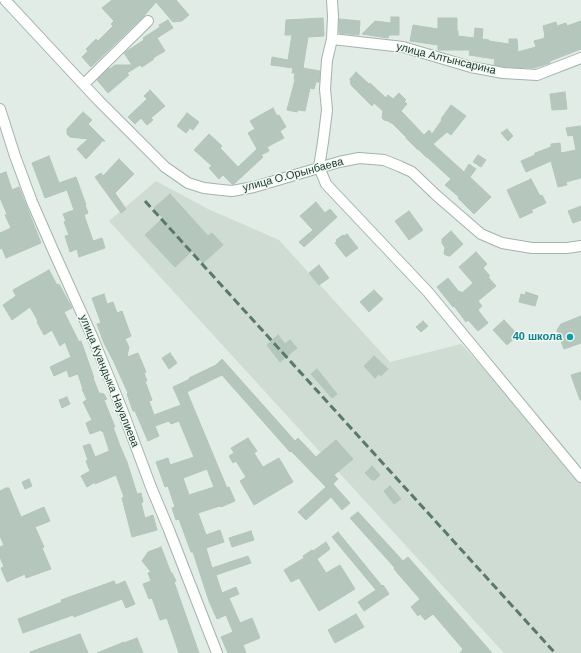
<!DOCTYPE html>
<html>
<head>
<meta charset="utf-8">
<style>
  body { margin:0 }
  canvas { display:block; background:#e0ece5 }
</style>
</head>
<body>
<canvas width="581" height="653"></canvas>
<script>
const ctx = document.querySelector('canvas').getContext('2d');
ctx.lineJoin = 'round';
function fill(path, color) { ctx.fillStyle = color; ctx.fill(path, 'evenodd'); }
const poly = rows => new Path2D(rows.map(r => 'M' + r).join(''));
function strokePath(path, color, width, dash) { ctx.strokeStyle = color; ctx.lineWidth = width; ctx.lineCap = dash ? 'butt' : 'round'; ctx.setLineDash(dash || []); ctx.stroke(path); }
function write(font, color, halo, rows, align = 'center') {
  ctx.font = font + ' Arial,sans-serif'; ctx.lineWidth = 3; ctx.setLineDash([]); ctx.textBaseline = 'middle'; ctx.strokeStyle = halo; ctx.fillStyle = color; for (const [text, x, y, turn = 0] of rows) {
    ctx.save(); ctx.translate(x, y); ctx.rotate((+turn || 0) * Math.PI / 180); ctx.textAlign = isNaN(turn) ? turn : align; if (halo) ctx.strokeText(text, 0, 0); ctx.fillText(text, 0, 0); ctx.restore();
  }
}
fill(poly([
  [156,181,208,209,279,240,390,362,461,344,581,475,581,653,504,653,109,221]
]), '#cedcd3');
const building = poly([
  [112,0,176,0,189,15,182,21,173,22,156,2,144,16,91,67,82,57,88,51,86,49,96,39,98,41,113,26,111,24,114,21,102,8,112,0],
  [391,17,399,17,399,35,389,35,388,38,362,34,375,21,391,23,391,17],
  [323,18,324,36,308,37,303,68,320,71,319,82,316,82,314,89,310,88,305,111,298,110,297,112,287,110,295,80,294,79,295,73,292,73,293,68,271,65,272,57,288,60,292,35,285,35,286,20,323,18],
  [438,18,457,18,457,31,458,31,458,36,474,38,475,28,483,29,482,39,489,40,489,41,509,44,509,39,517,39,518,52,536,47,534,41,545,38,544,36,545,36,543,26,556,22,557,26,566,23,567,26,581,21,581,49,550,61,550,63,534,68,504,67,494,65,495,59,469,55,470,50,438,50,438,45,410,41,413,25,438,29,438,18],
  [339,19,360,21,359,35,339,33,339,19],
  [168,20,173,28,157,38,165,51,153,58,154,59,142,67,140,65,127,73,129,75,108,93,97,80,109,68,110,69,115,65,132,65,124,53,144,40,143,38,160,27,159,25,168,20],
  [356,72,369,84,370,83,386,98,388,95,393,99,399,93,406,100,404,101,407,104,401,111,424,135,429,130,432,134,442,120,441,119,451,105,466,116,451,135,447,132,433,144,464,172,469,164,476,169,470,177,491,197,474,214,458,198,459,197,445,185,451,179,427,157,426,157,418,149,418,150,406,138,406,137,392,123,391,123,388,121,384,120,382,118,383,111,374,103,372,106,351,85,350,79,356,72],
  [150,90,165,106,151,118,153,120,147,125,141,118,135,124,128,117,147,99,144,96,150,90],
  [565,92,567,109,552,110,550,94,565,92],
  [273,108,277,116,279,115,286,127,280,131,284,138,267,147,269,151,261,155,263,157,234,184,232,184,223,175,219,179,209,168,212,166,194,150,209,134,222,146,220,148,238,167,257,149,248,133,255,129,250,121,273,108],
  [83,112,92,120,88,124,105,141,101,141,101,143,86,159,77,149,88,139,70,137,67,134,67,129,83,112],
  [187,113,199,122,193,130,190,128,186,133,177,126,187,113],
  [580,126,581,130,581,178,566,182,567,185,558,187,551,161,526,172,521,161,535,155,535,153,551,147,551,144,560,143,561,153,576,150,573,135,568,136,566,128,580,126],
  [507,129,513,136,508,141,501,133,507,129],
  [478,155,486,160,481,167,473,162,478,155],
  [49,156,59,183,76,177,86,205,85,205,88,213,84,215,93,241,102,238,105,248,79,257,77,249,70,252,65,236,69,235,64,222,66,221,63,214,74,210,67,190,45,198,32,163,49,156],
  [119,159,134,174,115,193,126,209,121,213,95,177,101,173,103,176,119,159],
  [6,172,12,190,19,187,41,243,6,258,2,248,0,249,0,233,11,228,5,215,7,214,0,198,0,174,6,172],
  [531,179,540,196,542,195,546,203,531,210,533,212,520,218,507,190,531,179],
  [170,194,208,236,212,233,223,245,203,263,192,251,175,267,145,235,163,218,154,208,170,194],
  [316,202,325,213,330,209,337,217,304,247,299,242,313,230,300,216,316,202],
  [581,206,581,220,573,223,568,211,581,206],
  [409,211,423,230,409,240,395,221,409,211],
  [451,231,463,244,450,256,448,256,444,254,445,248,442,243,442,239,451,231],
  [347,234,358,248,346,257,335,243,337,241,336,240,343,235,344,236,347,234],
  [476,252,487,264,483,268,490,276,488,277,496,286,478,301,482,306,478,310,488,323,478,331,468,320,466,322,454,306,453,307,437,287,448,278,459,292,460,291,462,293,473,283,459,267,476,252],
  [319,265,329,278,319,285,309,273,319,265],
  [49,270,57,285,59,284,72,308,64,312,79,342,81,341,94,378,93,378,99,393,104,394,107,399,104,400,115,427,113,427,120,446,127,462,137,494,141,493,143,502,141,503,145,518,153,515,157,530,132,537,122,498,124,497,116,475,95,484,95,482,87,487,81,476,90,471,86,461,88,460,83,446,90,444,95,457,109,451,109,450,103,431,102,432,101,430,90,434,86,423,92,420,83,402,87,400,82,389,83,389,78,374,69,377,67,370,54,376,50,367,71,357,65,342,60,346,52,330,44,335,37,322,38,321,30,307,12,320,3,305,16,296,13,290,49,270],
  [374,290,383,299,369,312,360,302,374,290],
  [526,292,538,296,535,306,519,302,521,294,525,295,526,292],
  [104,294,107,304,113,302,117,313,122,311,131,336,125,339,129,347,127,357,138,353,146,372,144,373,147,381,145,381,152,400,149,401,154,415,181,405,173,387,190,379,189,378,216,365,222,359,295,441,298,438,316,457,336,440,353,459,334,475,338,479,333,484,350,503,342,510,331,497,306,520,298,512,326,487,291,451,290,452,222,375,187,392,227,488,229,487,235,501,221,507,220,506,198,513,206,535,220,530,224,542,206,548,212,568,248,556,251,563,216,575,222,593,236,587,239,594,229,598,240,623,252,618,260,638,243,645,246,653,228,653,221,637,233,632,226,615,217,619,209,601,193,552,191,552,179,519,176,520,172,508,175,507,168,486,165,487,156,462,168,458,170,465,194,457,179,421,171,424,169,421,155,426,159,436,148,441,135,411,133,411,127,394,128,393,114,362,104,343,97,324,101,323,92,298,104,294],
  [207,469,214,487,189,495,183,478,207,469],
  [581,316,581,343,564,349,557,330,561,324,581,316],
  [504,320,518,335,507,345,493,330,504,320],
  [423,321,428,326,421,332,416,327,423,321],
  [278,335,285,344,290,340,297,348,280,362,267,345,278,335],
  [170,353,177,363,169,369,162,358,170,353],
  [374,356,388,369,381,376,379,374,375,378,364,366,374,356],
  [317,369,337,394,332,398,311,374,317,369],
  [581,372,581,400,580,400,571,375,581,372],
  [67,397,70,404,62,408,59,400,67,397],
  [248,438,257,451,254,453,263,467,279,458,293,482,254,505,240,481,246,477,236,461,233,463,229,456,234,453,231,448,248,438],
  [372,466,380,475,375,480,372,480,365,473,372,466],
  [29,479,32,486,25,489,22,482,29,479],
  [390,486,401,499,394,504,384,491,390,486],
  [6,488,9,488,21,517,44,507,50,521,35,527,44,547,42,548,51,569,26,578,25,574,7,582,1,568,4,567,0,557,0,547,4,545,0,536,0,491,6,488],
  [358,512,403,561,408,557,492,653,460,653,463,649,433,614,425,620,420,614,418,616,411,607,420,599,394,569,395,568,350,518,358,512],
  [251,531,254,540,232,547,229,538,251,531],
  [338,532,382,586,383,585,389,594,364,611,358,602,376,590,332,537,338,532],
  [326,542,330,549,317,559,326,573,340,565,355,589,319,611,299,578,291,582,284,570,304,558,303,556,312,550,313,551,326,542],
  [161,547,171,573,172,573,176,581,174,582,199,653,179,653,167,618,160,620,152,598,149,599,143,584,151,581,148,573,151,572,142,561,148,552,161,547],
  [114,581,116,585,125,581,135,604,126,608,122,599,74,617,73,615,23,633,18,619,62,602,61,600,114,581],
  [356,614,364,627,335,643,328,630,356,614],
  [80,634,88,653,30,653,30,652,80,634],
  [137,638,143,653,97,653,124,642,124,643,137,638]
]);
fill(building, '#b5c7bd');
strokePath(building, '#b2c6ba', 1);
const minor = poly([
  [5,0,99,101,165,167,188,183,204,188,222,190,232,191,254,187,339,162,359,158,384,160,399,166,412,172,436,195,481,234,502,243,532,248,567,248,581,246],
  [332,0,333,16,332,39,327,60,325,89,327,110,323,142,319,167,326,184,428,292,581,477],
  [332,39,403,47,471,67,503,73,537,75,581,58],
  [84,84,148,21],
  [0,109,15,156,32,202,53,250,92,336,123,412,151,487,169,530,217,653]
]);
strokePath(minor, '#a3b4ab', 12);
strokePath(minor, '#fff', 10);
strokePath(poly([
  [145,201,555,653]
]), '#5a796b', 3, [8, 4]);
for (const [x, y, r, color] of [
  [570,337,4,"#0f9aa8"]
]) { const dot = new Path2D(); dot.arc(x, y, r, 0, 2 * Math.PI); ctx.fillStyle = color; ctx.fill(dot); strokePath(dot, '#f1f8f3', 1.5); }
write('11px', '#203e30', '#f1f8f3', [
  ["улица Алтынсарина",446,59,14],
  ["улица О.Орынбаева",293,175,-15],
  ["улица Куандыка Науалиева",109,381,68]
]);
write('bold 11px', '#0d838f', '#f1f8f3', [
  ["40 школа",562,337]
], 'right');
</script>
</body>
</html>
